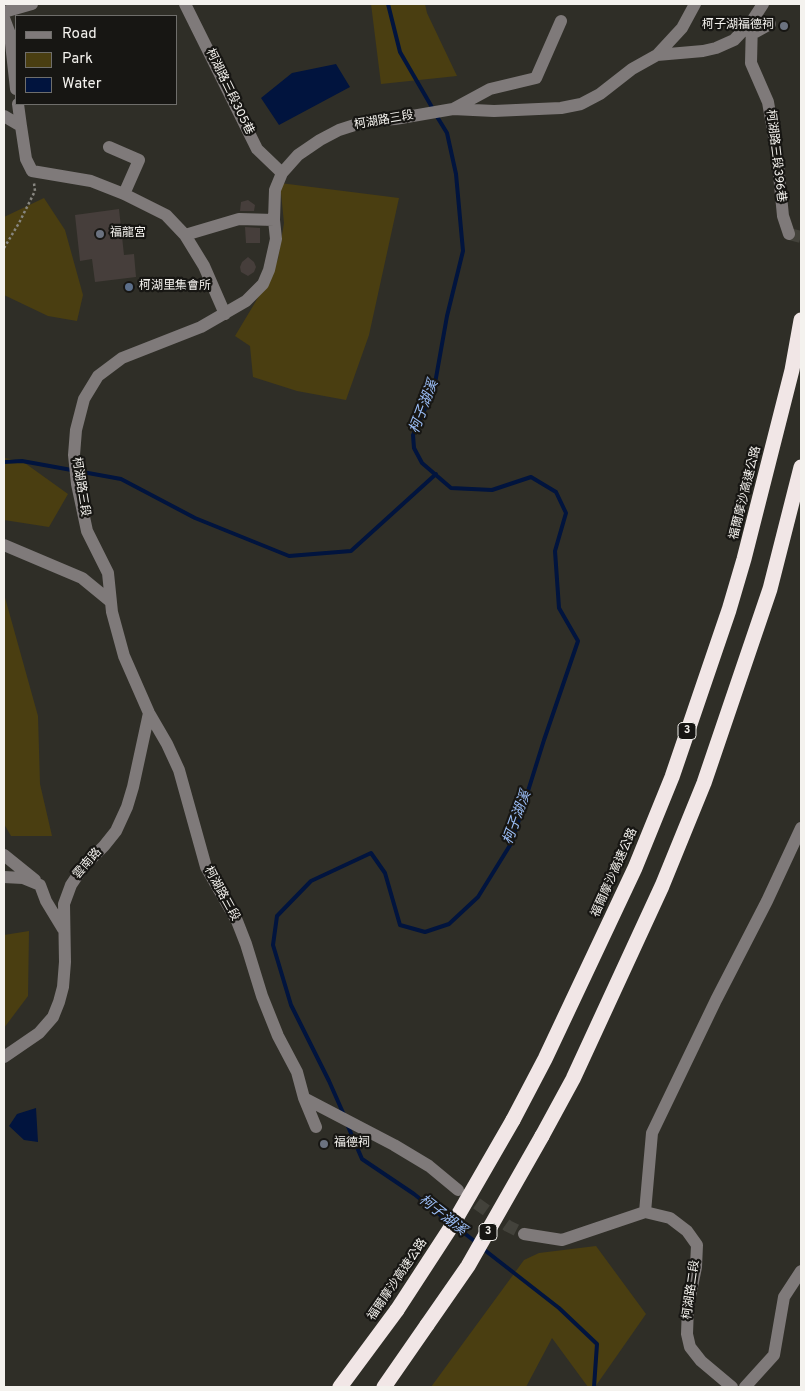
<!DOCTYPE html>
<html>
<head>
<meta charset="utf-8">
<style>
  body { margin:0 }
  #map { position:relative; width:805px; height:1391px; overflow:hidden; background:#2f2e27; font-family:Overpass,sans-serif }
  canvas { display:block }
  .frame { position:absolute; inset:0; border:5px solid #f4f2ee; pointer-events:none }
  .legend { position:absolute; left:15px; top:15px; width:162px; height:90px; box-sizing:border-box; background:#171613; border:1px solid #6f6e6b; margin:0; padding:6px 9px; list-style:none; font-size:15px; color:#f4f2ee }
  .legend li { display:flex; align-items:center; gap:10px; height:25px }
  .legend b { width:25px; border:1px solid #6f6e6b }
</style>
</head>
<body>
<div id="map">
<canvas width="805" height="1391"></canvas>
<div class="frame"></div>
<ul class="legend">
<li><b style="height:6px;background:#7f7a7a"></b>Road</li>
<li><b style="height:14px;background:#4a3e11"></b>Park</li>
<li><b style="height:14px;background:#01143e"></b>Water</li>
</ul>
</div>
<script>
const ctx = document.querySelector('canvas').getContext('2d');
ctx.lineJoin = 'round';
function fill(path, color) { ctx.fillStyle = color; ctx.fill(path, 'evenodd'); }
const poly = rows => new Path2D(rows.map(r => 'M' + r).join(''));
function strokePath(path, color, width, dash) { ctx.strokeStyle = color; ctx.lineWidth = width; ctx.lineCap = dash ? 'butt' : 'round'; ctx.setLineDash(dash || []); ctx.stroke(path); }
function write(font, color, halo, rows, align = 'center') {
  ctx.font = font + ' Overpass,"Noto Sans TC",sans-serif'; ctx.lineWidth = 4.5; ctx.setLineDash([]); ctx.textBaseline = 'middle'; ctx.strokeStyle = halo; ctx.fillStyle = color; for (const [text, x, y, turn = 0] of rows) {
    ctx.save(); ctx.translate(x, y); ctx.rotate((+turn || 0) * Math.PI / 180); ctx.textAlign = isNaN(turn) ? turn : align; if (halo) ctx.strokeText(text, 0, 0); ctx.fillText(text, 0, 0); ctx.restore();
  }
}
fill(poly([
  [371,4,425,4,427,13,457,76,381,84],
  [280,183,399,198,369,335,346,400,297,391,253,377,250,346,235,336,262,291,278,259,284,223],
  [44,198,65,230,83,295,77,321,48,316,4,295,4,217],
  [4,458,22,461,68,494,49,527,4,520],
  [4,594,38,716,40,784,52,836,11,836,4,824],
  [29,931,28,996,4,1028,4,935],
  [596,1246,646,1314,595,1387,588,1387,552,1338,526,1387,431,1387,524,1260,539,1253]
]), '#4a3e11');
fill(poly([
  [336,64,350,87,279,125,261,98,292,73],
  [36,1108,38,1142,24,1140,9,1126,17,1114]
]), '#01143e');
strokePath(poly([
  [388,4,400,52,433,109],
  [4,462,22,461,121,479,195,518,289,556,351,551,436,474],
  [344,1115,329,1081,291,1005,273,945,277,916,311,881,371,853,385,873,400,925,425,932,449,924,478,897,512,842,544,740,578,641,559,608,555,551,566,513,556,492,531,477,492,490,451,488,422,463,414,448,413,435,434,389,447,316,463,251,456,174,447,133,436,115],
  [347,1124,362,1159,414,1194,449,1222],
  [455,1226,477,1243],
  [482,1248,559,1308,597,1344,594,1387]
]), '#01143e', 4);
fill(poly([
  [248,200,255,205,254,211,240,211,241,202],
  [119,209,124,255,134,254,136,277,95,282,92,259,80,261,75,215],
  [245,227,260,228,260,243,246,243],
  [248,257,254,262,256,267,254,272,248,276,241,272,240,267,242,262]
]), '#463e3b');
strokePath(poly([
  [789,234,801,237],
  [462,1193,508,1226,524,1234]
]), '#43423b', 12, [12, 6]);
strokePath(poly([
  [4,248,19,223,35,191,34,183]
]), '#878680', 2.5, [2.5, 2.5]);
strokePath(poly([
  [185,4,257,149,282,173],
  [4,12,32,4],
  [4,18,10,34,16,89],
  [752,21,751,63,768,102,777,154,783,216,789,234],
  [752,34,770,24],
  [657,55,682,28,695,4],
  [18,104,21,126],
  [453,109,490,89,536,78,561,21],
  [4,116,21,126,26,159,32,171,91,181,124,194,166,215,185,235,204,266,225,314],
  [109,147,139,160,124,194],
  [185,235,239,219,274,220],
  [4,545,82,578,110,601],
  [4,855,35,880],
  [4,877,23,878,40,885,46,901,63,929],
  [4,1057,39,1033,53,1017,59,1002,63,987,65,962,64,904,71,885,83,867,104,846,116,831,127,807,133,787,149,713],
  [304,1098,394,1145,429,1166,458,1190],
  [316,1127,304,1098,297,1072,278,1036,262,996,246,944,237,921,206,867,179,770,167,744,149,713,124,656,112,612,108,573,87,531,77,484,74,455,76,430,84,399,98,376,122,358,201,327,246,301,263,284,269,270,276,239,274,220,275,190,282,173,298,155,320,140,339,130,367,121,395,119,453,109,494,111,561,108,581,104,600,94,632,69,657,55,703,51,716,48,734,40,752,21,763,4],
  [645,1212,652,1133,716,1000,767,901,801,828],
  [524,1234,562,1240,645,1212,670,1218,687,1231,697,1245,696,1267,688,1306,687,1334,690,1347,701,1361,732,1387],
  [745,1387,774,1355,784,1297,801,1271]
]), '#7f7a7a', 12);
strokePath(poly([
  [513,1120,545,1059,635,868,672,777,729,610,744,559,792,370,801,320],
  [542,1136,573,1079,662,886,704,783,770,589,801,467],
  [340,1387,397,1310],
  [384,1387,427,1325]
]), '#f1e6e6', 15);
strokePath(poly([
  [397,1310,453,1224,513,1120],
  [427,1325,468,1266,542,1136]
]), '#f1e6e6', 15);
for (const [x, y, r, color] of [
  [784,26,5,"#6b7280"],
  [100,234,5,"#6b7280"],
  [129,287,5,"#5c6f8a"],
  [324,1144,5,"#6b7280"]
]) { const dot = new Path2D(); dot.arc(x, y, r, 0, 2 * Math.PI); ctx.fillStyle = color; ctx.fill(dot); strokePath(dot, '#171613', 2); }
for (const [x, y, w] of [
  [687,731,18],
  [488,1232,18]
]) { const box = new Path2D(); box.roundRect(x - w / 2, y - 8.5, w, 17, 4); ctx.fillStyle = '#171613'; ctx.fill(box); strokePath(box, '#f4f2ee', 1); }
write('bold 11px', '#f4f2ee', null, [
  ["3",687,731],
  ["3",488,1232]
]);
write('12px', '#f4f2ee', '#171613', [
  ["柯子湖福德祠",774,26,"right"],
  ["福龍宮",110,234],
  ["柯湖里集會所",139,287],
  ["福德祠",334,1144]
], 'left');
write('12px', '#f4f2ee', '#171613', [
  ["柯湖路三段305巷",229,92,64],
  ["柯湖路三段",384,121,-10],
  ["柯湖路三段396巷",775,156,83],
  ["柯湖路三段",80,487,81],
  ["福爾摩沙高速公路",746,493,-76],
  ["雲南路",88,864,-49],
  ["福爾摩沙高速公路",615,873,-66],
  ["柯湖路三段",221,894,61],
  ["福爾摩沙高速公路",398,1280,-56],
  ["柯湖路二段",692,1290,-82]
]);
write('italic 14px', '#9dc0fa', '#171613', [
  ["柯子湖溪",425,407,-69],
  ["柯子湖溪",518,818,-70],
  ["柯子湖溪",442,1216,38]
]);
</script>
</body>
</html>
